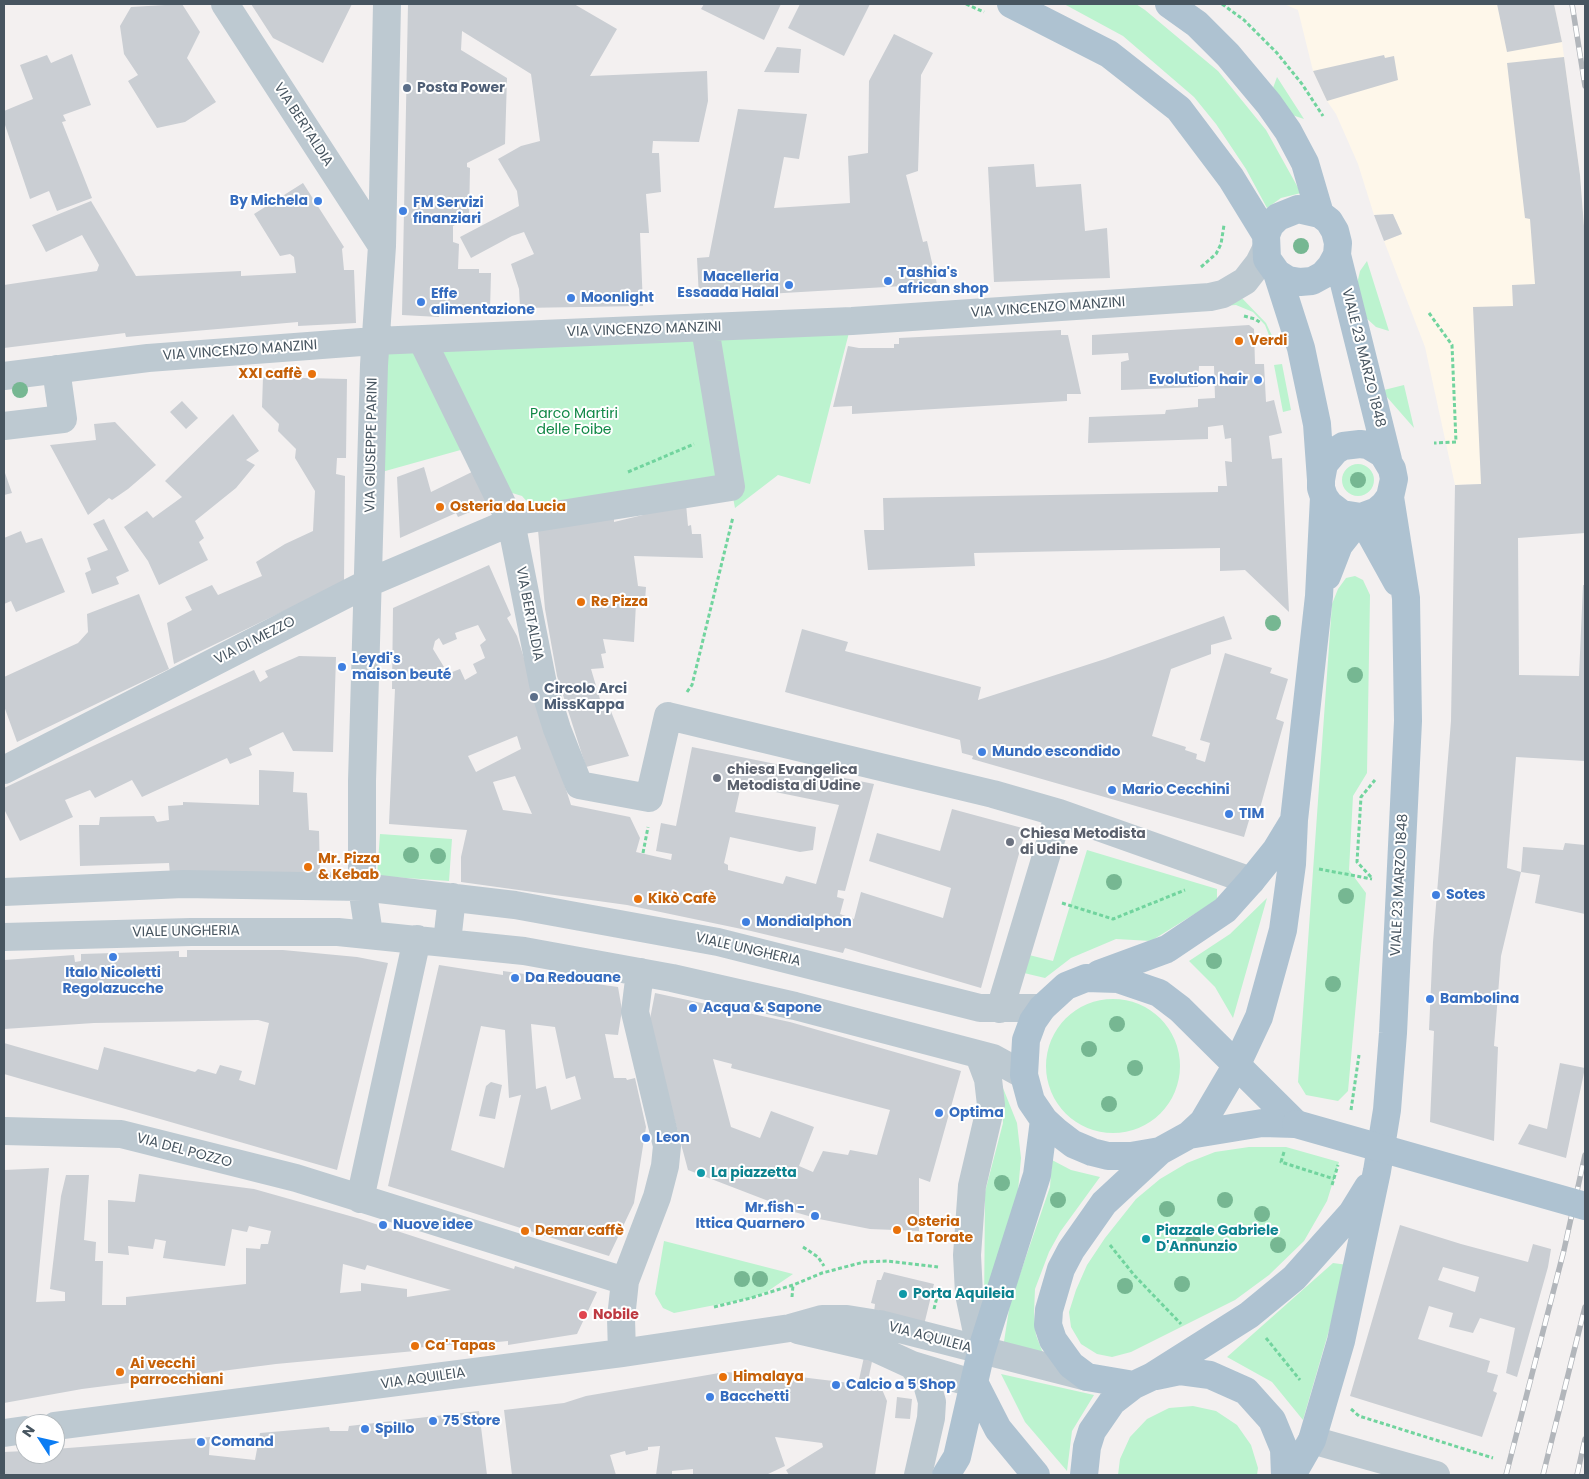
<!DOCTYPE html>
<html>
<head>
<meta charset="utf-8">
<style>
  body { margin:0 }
  #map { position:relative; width:1589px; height:1479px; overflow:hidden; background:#f3f0f0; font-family:Poppins,sans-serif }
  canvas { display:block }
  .frame { position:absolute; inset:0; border:5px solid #475560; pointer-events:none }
  .north { position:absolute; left:15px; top:1414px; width:50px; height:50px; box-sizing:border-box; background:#fff; border:1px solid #b5bbbf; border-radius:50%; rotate:305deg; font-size:14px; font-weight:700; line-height:20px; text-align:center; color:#475560 }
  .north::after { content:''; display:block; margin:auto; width:18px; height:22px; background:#0b7cf3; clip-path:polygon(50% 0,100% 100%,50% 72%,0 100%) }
</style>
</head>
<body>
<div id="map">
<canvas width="1589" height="1479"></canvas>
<div class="frame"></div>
<div class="north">N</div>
</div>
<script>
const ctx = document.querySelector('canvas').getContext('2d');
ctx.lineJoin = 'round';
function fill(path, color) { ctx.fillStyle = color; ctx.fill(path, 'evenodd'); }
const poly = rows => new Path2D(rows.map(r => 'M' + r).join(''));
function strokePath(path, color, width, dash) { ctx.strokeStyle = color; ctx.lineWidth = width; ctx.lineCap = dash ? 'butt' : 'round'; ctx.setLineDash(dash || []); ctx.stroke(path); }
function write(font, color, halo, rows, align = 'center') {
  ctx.font = font + ' Poppins,sans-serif'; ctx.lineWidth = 4; ctx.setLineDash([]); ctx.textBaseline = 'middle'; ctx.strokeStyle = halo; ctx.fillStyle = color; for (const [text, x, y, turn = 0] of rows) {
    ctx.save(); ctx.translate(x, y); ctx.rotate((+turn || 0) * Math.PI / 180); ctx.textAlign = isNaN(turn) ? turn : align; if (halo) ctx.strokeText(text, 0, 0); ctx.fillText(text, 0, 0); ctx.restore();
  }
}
fill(poly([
  [1284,4,1554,4,1562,42,1580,175,1585,239,1585,480,1455,485,1425,347,1384,241,1402,234,1393,214,1374,215,1358,164,1336,114,1327,101,1313,71,1298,10]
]), '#fef7ea');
fill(poly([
  [1064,4,1136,4,1145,10,1218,71,1266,130,1301,193,1281,198,1267,208,1246,169,1216,124,1194,97,1123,36],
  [1277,77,1304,119,1286,113,1273,88],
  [1367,261,1389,331,1376,327,1364,316,1357,284,1360,271],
  [1237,293,1266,323,1273,338,1270,338,1265,325,1253,312,1236,305,1221,306],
  [852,321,810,484,778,475,735,508,731,487,530,505,522,496,509,492,482,444,371,475,375,341],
  [1282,364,1291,410,1283,412,1274,365],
  [1404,385,1414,428,1386,396,1384,390],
  '1342 480a16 16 0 1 1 32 0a16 16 0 1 1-32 0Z',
  [1355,576,1363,580,1370,595,1367,773,1353,796,1349,870,1366,893,1348,1091,1338,1101,1306,1095,1298,1082,1332,604,1338,589,1346,578],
  [380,834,452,839,449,881,377,876],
  [1087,850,1217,889,1217,900,1151,941,1116,939,1071,958,1045,978,1024,973,1029,955,1053,961],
  [1267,898,1233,1018,1215,987,1189,961,1230,934],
  '1046 1066a67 67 0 1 1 134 0a67 67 0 1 1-134 0Z',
  [1001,1083,1017,1123,1021,1158,1017,1202,984,1316,985,1192,1003,1123],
  [1249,1147,1286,1147,1339,1162,1327,1201,1304,1241,1269,1275,1235,1300,1131,1352,1112,1357,1097,1354,1081,1344,1071,1327,1069,1312,1076,1290,1087,1265,1105,1238,1136,1199,1160,1179,1187,1163,1215,1152],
  [1052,1160,1071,1170,1100,1177,1060,1232,1049,1252,1035,1289,1034,1313,1036,1335,1044,1356,1003,1348,1010,1303,1050,1187],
  [664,1241,719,1255,793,1274,768,1291,751,1298,674,1313,663,1308,655,1294],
  [1333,1263,1348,1265,1303,1420,1272,1382,1227,1357],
  [1001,1374,1094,1395,1072,1431,1067,1471,1025,1422],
  [1193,1406,1216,1411,1237,1425,1251,1445,1258,1468,1257,1475,1118,1475,1120,1459,1130,1437,1147,1419,1169,1408]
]), '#bcf3cf');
fill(poly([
  [182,4,200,32,187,58,216,102,185,122,157,128,128,81,138,75,124,54,120,26,131,7],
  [251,4,352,4,323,63,273,38],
  [408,4,574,4,617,29,590,76,707,71,708,101,699,142,653,141,652,153,659,153,661,192,646,194,649,233,640,233,643,306,520,308,519,289,511,264,534,254,524,232,512,236,471,258,460,237,519,206,517,191,498,159,521,146,540,141,531,74,462,31,461,50,507,78,505,144,467,163,467,167,470,168,469,218,453,226,453,242,459,244,458,269,479,269,479,273,491,273,490,311,439,314,439,317,402,315],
  [704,4,781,4,764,40,701,9],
  [800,4,870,4,844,56,788,28],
  [1497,4,1554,4,1562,42,1507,52],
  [894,34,933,53,921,75,918,171,906,175,923,242,927,241,937,284,699,298,697,258,709,257,738,109,807,114,799,159,784,157,774,208,850,203,848,156,868,153,869,81],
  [777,47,801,49,799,73,764,72],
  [72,54,91,105,63,115,66,121,62,122,92,198,57,211,49,191,30,199,4,122,4,111,33,99,20,65,47,55,51,63],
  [1384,55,1385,58,1394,56,1398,80,1327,101,1313,71],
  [1564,57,1580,175,1585,239,1585,533,1518,538,1519,675,1579,676,1583,585,1585,585,1585,761,1516,757,1507,868,1521,872,1501,956,1494,1046,1498,1047,1494,1141,1430,1122,1434,1031,1429,1030,1433,942,1451,721,1455,485,1481,484,1473,307,1513,306,1512,285,1535,284,1530,219,1525,218,1507,63],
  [1034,164,1036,187,1081,184,1085,231,1107,228,1110,278,994,282,988,167],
  [303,183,344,247,342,249,344,270,354,270,356,323,298,326,298,322,126,337,125,333,4,348,4,285,97,271,99,265,82,235,46,252,32,225,91,201,136,276,241,271,241,276,296,273,294,257,290,254,280,256,254,214],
  [1393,214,1402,234,1384,241,1374,215],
  [1249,325,1254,329,1255,364,1264,364,1266,402,1274,400,1282,433,1269,436,1272,459,1282,458,1289,612,1245,570,1220,571,1220,548,974,553,975,566,868,570,864,530,884,530,883,498,1218,492,1218,486,1227,486,1225,461,1232,462,1231,438,1225,439,1223,425,1208,427,1208,439,1088,443,1089,417,1165,414,1166,410,1198,407,1198,399,1215,398,1214,366,1199,366,1198,387,1121,390,1121,362,1129,360,1128,353,1092,355,1092,335],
  [1061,330,1061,335,1068,335,1081,394,1067,394,1067,401,852,414,852,406,833,407,848,346,859,348,894,348,894,344,899,344,899,338],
  [263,377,347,379,346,458,337,458,336,474,345,476,344,582,174,664,167,623,192,610,185,597,212,585,218,595,262,576,256,562,285,544,313,531,315,491,295,458,296,449,278,431,279,424,262,407],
  [182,401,198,418,186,429,170,412],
  [233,414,259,451,246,460,255,465,236,488,195,521,204,538,199,542,208,560,159,585,148,561,124,527,147,511,153,518,182,497,165,481],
  [115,422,156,465,128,489,112,500,109,498,88,515,50,445,96,440,94,424],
  [424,467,431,492,478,469,494,502,458,517,456,513,400,538,397,477],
  [4,470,12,493,4,495],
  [686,504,688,526,691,525,692,534,701,534,703,558,634,556,638,586,646,587,645,602,636,603,634,642,603,639,606,653,601,654,604,668,591,669,602,706,608,704,629,756,586,767,557,676,545,609,538,530,614,519,614,522,643,515,643,512],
  [104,519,129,571,116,577,119,584,92,594,85,573,91,570,87,558,108,550,93,524],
  [21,531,26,543,42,538,65,592,16,612,11,601,4,604,4,538],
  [489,565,511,615,507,618,517,636,571,805,630,817,640,838,636,852,671,860,672,854,656,851,661,823,676,826,692,747,874,784,845,891,838,890,837,897,844,899,840,914,854,919,861,892,943,918,951,888,869,861,877,833,940,851,952,809,1026,829,981,988,845,948,843,953,751,931,627,905,461,882,461,857,467,830,389,824,395,689,392,689,393,608],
  [478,625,486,640,480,645,485,658,473,664,477,673,465,680,460,669,434,679,432,672,444,667,433,649,435,641,439,638,443,645,457,639,455,633],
  [517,736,521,749,476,772,468,756],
  [515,776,532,814,503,810,493,782],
  [741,785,839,805,816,884,786,876,783,884,728,870,728,865,724,863,730,837,800,852,813,850,816,827,735,812],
  [139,594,169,669,17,742,4,706,4,677,78,643,88,632,87,614],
  [1224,616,1232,639,1211,645,1211,654,1171,669,1152,736,1186,747,1185,750,1197,754,1196,759,1205,762,1210,743,1200,740,1225,653,1272,668,1270,673,1288,679,1276,719,1284,722,1257,819,1250,817,1244,837,972,759,973,756,962,753,960,740,785,692,802,629,848,642,845,651,981,687,978,700,1105,659],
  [299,656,336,657,333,752,293,751,283,732,249,748,252,755,230,764,227,758,142,797,132,780,95,798,90,790,65,800,73,817,20,841,4,809,4,788,254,670,260,682,268,677,265,671],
  [259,770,294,772,293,792,307,793,309,830,319,831,320,877,170,875,169,863,80,866,79,825,99,825,100,817,154,816,157,822,169,820,168,806,183,805,183,802,259,805],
  [1565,843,1585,845,1585,914,1535,903,1540,875,1521,872,1523,847,1563,850],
  [187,950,283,950,357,957,388,963,337,1170,4,1074,4,1043,98,1070,104,1047,195,1072,198,1069,216,1074,220,1065,242,1071,239,1080,255,1085,269,1023,258,1020,94,1023,4,1029,4,960,74,955,75,962,81,961,81,954,179,951,179,957,187,957],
  [439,965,503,975,503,971,618,987,622,1010,618,1035,605,1034,614,1078,626,1078,627,1080,635,1078,646,1127,634,1203,609,1256,388,1186],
  [531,1024,555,1027,566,1079,575,1076,581,1099,551,1110,546,1086,536,1089],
  [481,1026,505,1030,509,1098,521,1095,504,1168,451,1150],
  [655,993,790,1022,961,1071,930,1182,919,1178,919,1231,870,1229,819,1219,784,1209,784,1207,688,1170,649,1024],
  [713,1059,732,1064,731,1068,890,1110,877,1155,850,1150,848,1155,823,1151,813,1172,799,1166,814,1127,771,1111,760,1138,731,1127],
  [1560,1063,1585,1068,1566,1158,1518,1144,1529,1124,1547,1129],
  [491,1082,502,1085,495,1119,479,1116,486,1086],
  [49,1168,36,1302,65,1301,65,1292,50,1289,61,1196,66,1175,89,1175,84,1240,96,1242,95,1261,103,1261,102,1305,126,1305,126,1297,246,1284,246,1248,260,1249,261,1244,268,1244,271,1231,249,1226,247,1232,232,1229,225,1266,163,1258,166,1241,155,1239,153,1249,128,1246,129,1255,108,1253,108,1200,135,1202,139,1174,254,1189,357,1218,514,1269,515,1266,597,1292,577,1334,508,1345,508,1341,487,1343,486,1341,415,1348,415,1351,276,1364,82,1389,4,1403,4,1170],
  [343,1264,365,1270,367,1265,451,1290,407,1297,407,1289,361,1283,361,1291,340,1293],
  [1400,1225,1461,1244,1528,1262,1533,1244,1551,1249,1548,1267,1517,1377,1506,1373,1515,1328,1480,1318,1473,1333,1449,1327,1453,1313,1429,1306,1418,1339,1490,1361,1487,1372,1498,1375,1493,1391,1497,1393,1482,1437,1350,1396],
  [1443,1267,1479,1277,1475,1292,1438,1280],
  [884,1272,934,1284,924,1325,880,1324,867,1385,881,1387,887,1401,875,1475,789,1475,786,1470,823,1447,822,1443,775,1437,785,1466,766,1475,693,1475,693,1469,672,1471,672,1475,656,1475,660,1446,648,1447,648,1450,626,1455,625,1451,610,1455,616,1475,512,1475,504,1410,564,1403,586,1396,725,1372,768,1375,767,1373,858,1384,874,1312,875,1304,871,1303,877,1280,881,1280],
  [897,1397,912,1399,910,1419,895,1418],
  [479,1411,487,1475,4,1475,4,1452,25,1451,25,1454,55,1454,55,1449,210,1437,209,1455,255,1460,260,1433,329,1427,330,1431,348,1431,349,1426]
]), '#caced3');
strokePath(poly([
  [966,4,984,12],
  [1222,4,1244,20,1277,53,1302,84,1323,116],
  [1201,267,1216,254,1221,244,1224,225],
  [1429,313,1452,345,1456,442,1434,443],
  [1244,316,1255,319,1261,323],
  [628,472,694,444],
  [687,692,692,685,733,517],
  [643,853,648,827],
  [1319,869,1372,879],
  [1371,877,1357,862,1361,797,1375,780],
  [1062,903,1113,919,1185,890],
  [1351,1110,1359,1055],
  [1284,1152,1281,1162,1334,1179],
  [1332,1185,1338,1165],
  [1110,1245,1134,1275,1181,1324],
  [803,1247,818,1257,824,1266],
  [792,1297,793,1285],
  [714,1307,751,1298,793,1285,822,1273,864,1262,887,1261,938,1267],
  [934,1309,938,1293],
  [1266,1338,1300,1380],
  [1351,1409,1359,1416,1493,1458]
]), '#71d49e', 3, [4, 2.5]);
strokePath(poly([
  [225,4,382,246],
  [422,340,511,522,543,684,557,729,579,785,649,798,668,716,993,794,1059,813,1251,881],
  [4,376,148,358,375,341,852,321,1210,297,1223,294,1245,281,1259,263,1265,251],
  [4,426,63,419,56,369],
  [4,770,368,583,511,522,731,487,705,328],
  [4,892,183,884,362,887,515,905,718,942,980,1008,1042,1008],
  [369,934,362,887,362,781,374,365,382,246,387,4],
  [4,937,191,932,338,932,524,951,672,978,795,1006,993,1058,1024,1075],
  [447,942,452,897],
  [1000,1009,1059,813],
  [979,1055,988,1079,991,1105,972,1186,967,1255,969,1294,981,1352],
  [4,1131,121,1134,296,1178,625,1281],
  [360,1199,417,939],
  [880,1324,1087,1377],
  [798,1330,867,1346],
  [875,1348,912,1365,975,1384],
  [622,1353,621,1318,625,1281,657,1197,665,1166,667,1146,635,1012,640,972],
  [912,1365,927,1384,932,1402,931,1418,918,1475],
  [55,1426,622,1353,790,1328,822,1319,847,1319,872,1323],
  [4,1433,25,1430],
  [1312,1440,1436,1475]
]), '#bdc9d1', 28);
strokePath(poly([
  [1011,4,1109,54,1179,109,1231,178,1266,235],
  [1169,4,1197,24,1228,55,1269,104,1288,131,1305,163,1320,214],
  [1337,255,1331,266,1323,275,1312,281,1300,282,1288,280,1277,273,1267,259,1266,235,1270,225,1278,217,1298,209,1320,214,1329,221,1335,231,1338,243,1337,255,1388,460],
  [1277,273,1301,348,1317,424,1321,480,1321,488,1324,497,1329,504,1342,514,1361,517,1377,511,1384,505,1390,497,1394,479,1392,469,1383,454,1368,445,1360,444,1343,446,1335,451,1324,464,1321,480],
  [1361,517,1397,582],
  [1327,576,1339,545,1361,517],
  [1099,974,1167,949,1225,910,1251,881,1276,850,1293,822],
  [1189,1135,1262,1123,1296,1124],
  [1160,1151,1131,1156,1108,1156,1092,1152,1073,1144,1056,1131,1044,1120,1031,1101,1024,1075,1026,1040,1033,1021,1042,1008,1066,986,1086,978,1118,979,1159,993,1180,1009,1296,1124],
  [1156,1376,1180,1371,1210,1375,1246,1391,1272,1420,1284,1449,1285,1475],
  [975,1384,998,1429,1036,1475],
  [1134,1385,1087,1377,1071,1365,1053,1340,1048,1325,1049,1310,1061,1269,1071,1250,1104,1203,1160,1151,1189,1135,1203,1122,1236,1066,1259,1017,1283,930,1292,864,1294,820,1319,596,1324,497],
  [946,1475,957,1457,981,1352,1037,1175,1044,1120],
  [1084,1475,1087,1447,1092,1431,1112,1402,1134,1385,1151,1377,1249,1315,1294,1278,1352,1213,1368,1187],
  [1292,1475,1312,1440,1341,1341,1377,1171,1387,1110,1393,1033,1408,721,1406,598,1390,497]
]), '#aec2d1', 28);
const rail = poly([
  [1572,4,1585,86],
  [1506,1475,1564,1250,1585,1155],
  [1543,1475,1585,1307],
  [1577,1475,1585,1439]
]);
strokePath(rail, '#b2b6bb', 5.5);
strokePath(rail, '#fff', 4, [11]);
strokePath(poly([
  [1296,1124,1585,1206]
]), '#aec2d1', 28);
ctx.fillStyle = '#76b792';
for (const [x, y] of [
  [1301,246],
  [20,390],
  [1358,480],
  [1273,623],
  [1355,675],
  [411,855],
  [438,856],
  [1114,882],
  [1346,896],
  [1214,961],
  [1333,984],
  [1117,1024],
  [1089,1049],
  [1135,1068],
  [1109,1104],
  [1002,1183],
  [1058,1200],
  [1225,1200],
  [1167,1209],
  [1262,1214],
  [1193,1242],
  [1278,1245],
  [742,1279],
  [760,1279],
  [1182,1284],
  [1125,1286]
]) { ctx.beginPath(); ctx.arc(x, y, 8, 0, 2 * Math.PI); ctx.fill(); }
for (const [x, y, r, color] of [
  [407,88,5,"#5c6f8a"],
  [318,201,5,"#3f7fe0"],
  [403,211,5,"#3f7fe0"],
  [888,281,5,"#3f7fe0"],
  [789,285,5,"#3f7fe0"],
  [571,298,5,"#3f7fe0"],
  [421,302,5,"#3f7fe0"],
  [1239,341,5,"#e8710a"],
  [312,374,5,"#e8710a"],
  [1258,380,5,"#3f7fe0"],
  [440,507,5,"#e8710a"],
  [581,602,5,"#e8710a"],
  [342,667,5,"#3f7fe0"],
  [534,697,5,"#5c6f8a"],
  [982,752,5,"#3f7fe0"],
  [717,778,5,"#6b7280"],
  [1112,790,5,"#3f7fe0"],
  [1229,814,5,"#3f7fe0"],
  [1010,842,5,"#6b7280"],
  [308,867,5,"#e8710a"],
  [1436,895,5,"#3f7fe0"],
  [638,899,5,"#e8710a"],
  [746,922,5,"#3f7fe0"],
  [113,957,5,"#3f7fe0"],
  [515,978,5,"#3f7fe0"],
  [1430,999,5,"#3f7fe0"],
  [693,1008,5,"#3f7fe0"],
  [939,1113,5,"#3f7fe0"],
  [646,1138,5,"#3f7fe0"],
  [701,1173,5,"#0f9aa8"],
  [815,1216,5,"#3f7fe0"],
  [383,1225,5,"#3f7fe0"],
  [897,1230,5,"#e8710a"],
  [525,1231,5,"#e8710a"],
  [1146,1239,5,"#0f9aa8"],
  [903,1294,5,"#0f9aa8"],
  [583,1315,5,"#e0444e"],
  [415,1346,5,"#e8710a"],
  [120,1372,5,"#e8710a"],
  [723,1377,5,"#e8710a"],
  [836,1385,5,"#3f7fe0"],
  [710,1397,5,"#3f7fe0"],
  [433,1421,5,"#3f7fe0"],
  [365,1429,5,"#3f7fe0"],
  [201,1442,5,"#3f7fe0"]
]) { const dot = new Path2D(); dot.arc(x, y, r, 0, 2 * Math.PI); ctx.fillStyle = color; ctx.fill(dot); strokePath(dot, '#fff', 2); }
write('bold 14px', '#4e5e75', '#fff', [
  ["Posta Power",417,88],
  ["Circolo Arci",544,689],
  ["MissKappa",544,705]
], 'left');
write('14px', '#475560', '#fff', [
  ["VIA BERTALDIA",303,125,57],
  ["VIA VINCENZO MANZINI",1048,308,-4],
  ["VIA VINCENZO MANZINI",644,330,-2],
  ["VIA VINCENZO MANZINI",240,351,-4],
  ["VIALE 23 MARZO 1848",1363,358,76],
  ["VIA GIUSEPPE PARINI",372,445,-89],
  ["VIA BERTALDIA",529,614,79],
  ["VIA DI MEZZO",255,641,-27],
  ["VIALE 23 MARZO 1848",1400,885,-87],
  ["VIALE UNGHERIA",186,932,-1],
  ["VIALE UNGHERIA",748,950,13],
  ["VIA DEL POZZO",184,1151,15],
  ["VIA AQUILEIA",930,1338,15],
  ["VIA AQUILEIA",423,1379,-8]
]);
write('bold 14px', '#366cbe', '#fff', [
  ["By Michela",308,201,"right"],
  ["FM Servizi",413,203],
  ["finanziari",413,219],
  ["Tashia's",898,273],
  ["african shop",898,289],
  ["Macelleria",779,277,"right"],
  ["Essaada Halal",779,293,"right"],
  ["Effe",431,294],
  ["alimentazione",431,310],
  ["Moonlight",581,298],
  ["Evolution hair",1248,380,"right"],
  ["Leydi's",352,659],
  ["maison beuté",352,675],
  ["Mundo escondido",992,752],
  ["Mario Cecchini",1122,790],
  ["TIM",1239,814],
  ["Sotes",1446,895],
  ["Mondialphon",756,922],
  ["Italo Nicoletti",113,973,"center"],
  ["Regolazucche",113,989,"center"],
  ["Da Redouane",525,978],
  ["Bambolina",1440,999],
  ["Acqua & Sapone",703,1008],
  ["Optima",949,1113],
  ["Leon",656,1138],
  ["Mr.fish -",805,1208,"right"],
  ["Ittica Quarnero",805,1224,"right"],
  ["Nuove idee",393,1225],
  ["Calcio a 5 Shop",846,1385],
  ["Bacchetti",720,1397],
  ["75 Store",443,1421],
  ["Spillo",375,1429],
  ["Comand",211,1442]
], 'left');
write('bold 14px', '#c56008', '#fff', [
  ["Verdi",1249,341],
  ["XXI caffè",302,374,"right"],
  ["Osteria da Lucia",450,507],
  ["Re Pizza",591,602],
  ["Mr. Pizza",318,859],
  ["& Kebab",318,875],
  ["Kikò Cafè",648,899],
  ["Osteria",907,1222],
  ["La Torate",907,1238],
  ["Demar caffè",535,1231],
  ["Ca' Tapas",425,1346],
  ["Ai vecchi",130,1364],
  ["parrocchiani",130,1380],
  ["Himalaya",733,1377]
], 'left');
write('14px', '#108846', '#fff', [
  ["Parco Martiri",574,414],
  ["delle Foibe",574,430]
]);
write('bold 14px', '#5b616d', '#fff', [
  ["chiesa Evangelica",727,770],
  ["Metodista di Udine",727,786],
  ["Chiesa Metodista",1020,834],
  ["di Udine",1020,850]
], 'left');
write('bold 14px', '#0d838f', '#fff', [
  ["La piazzetta",711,1173],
  ["Piazzale Gabriele",1156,1231],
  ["D'Annunzio",1156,1247],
  ["Porta Aquileia",913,1294]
], 'left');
write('bold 14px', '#be3a42', '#fff', [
  ["Nobile",593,1315]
], 'left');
</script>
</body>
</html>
